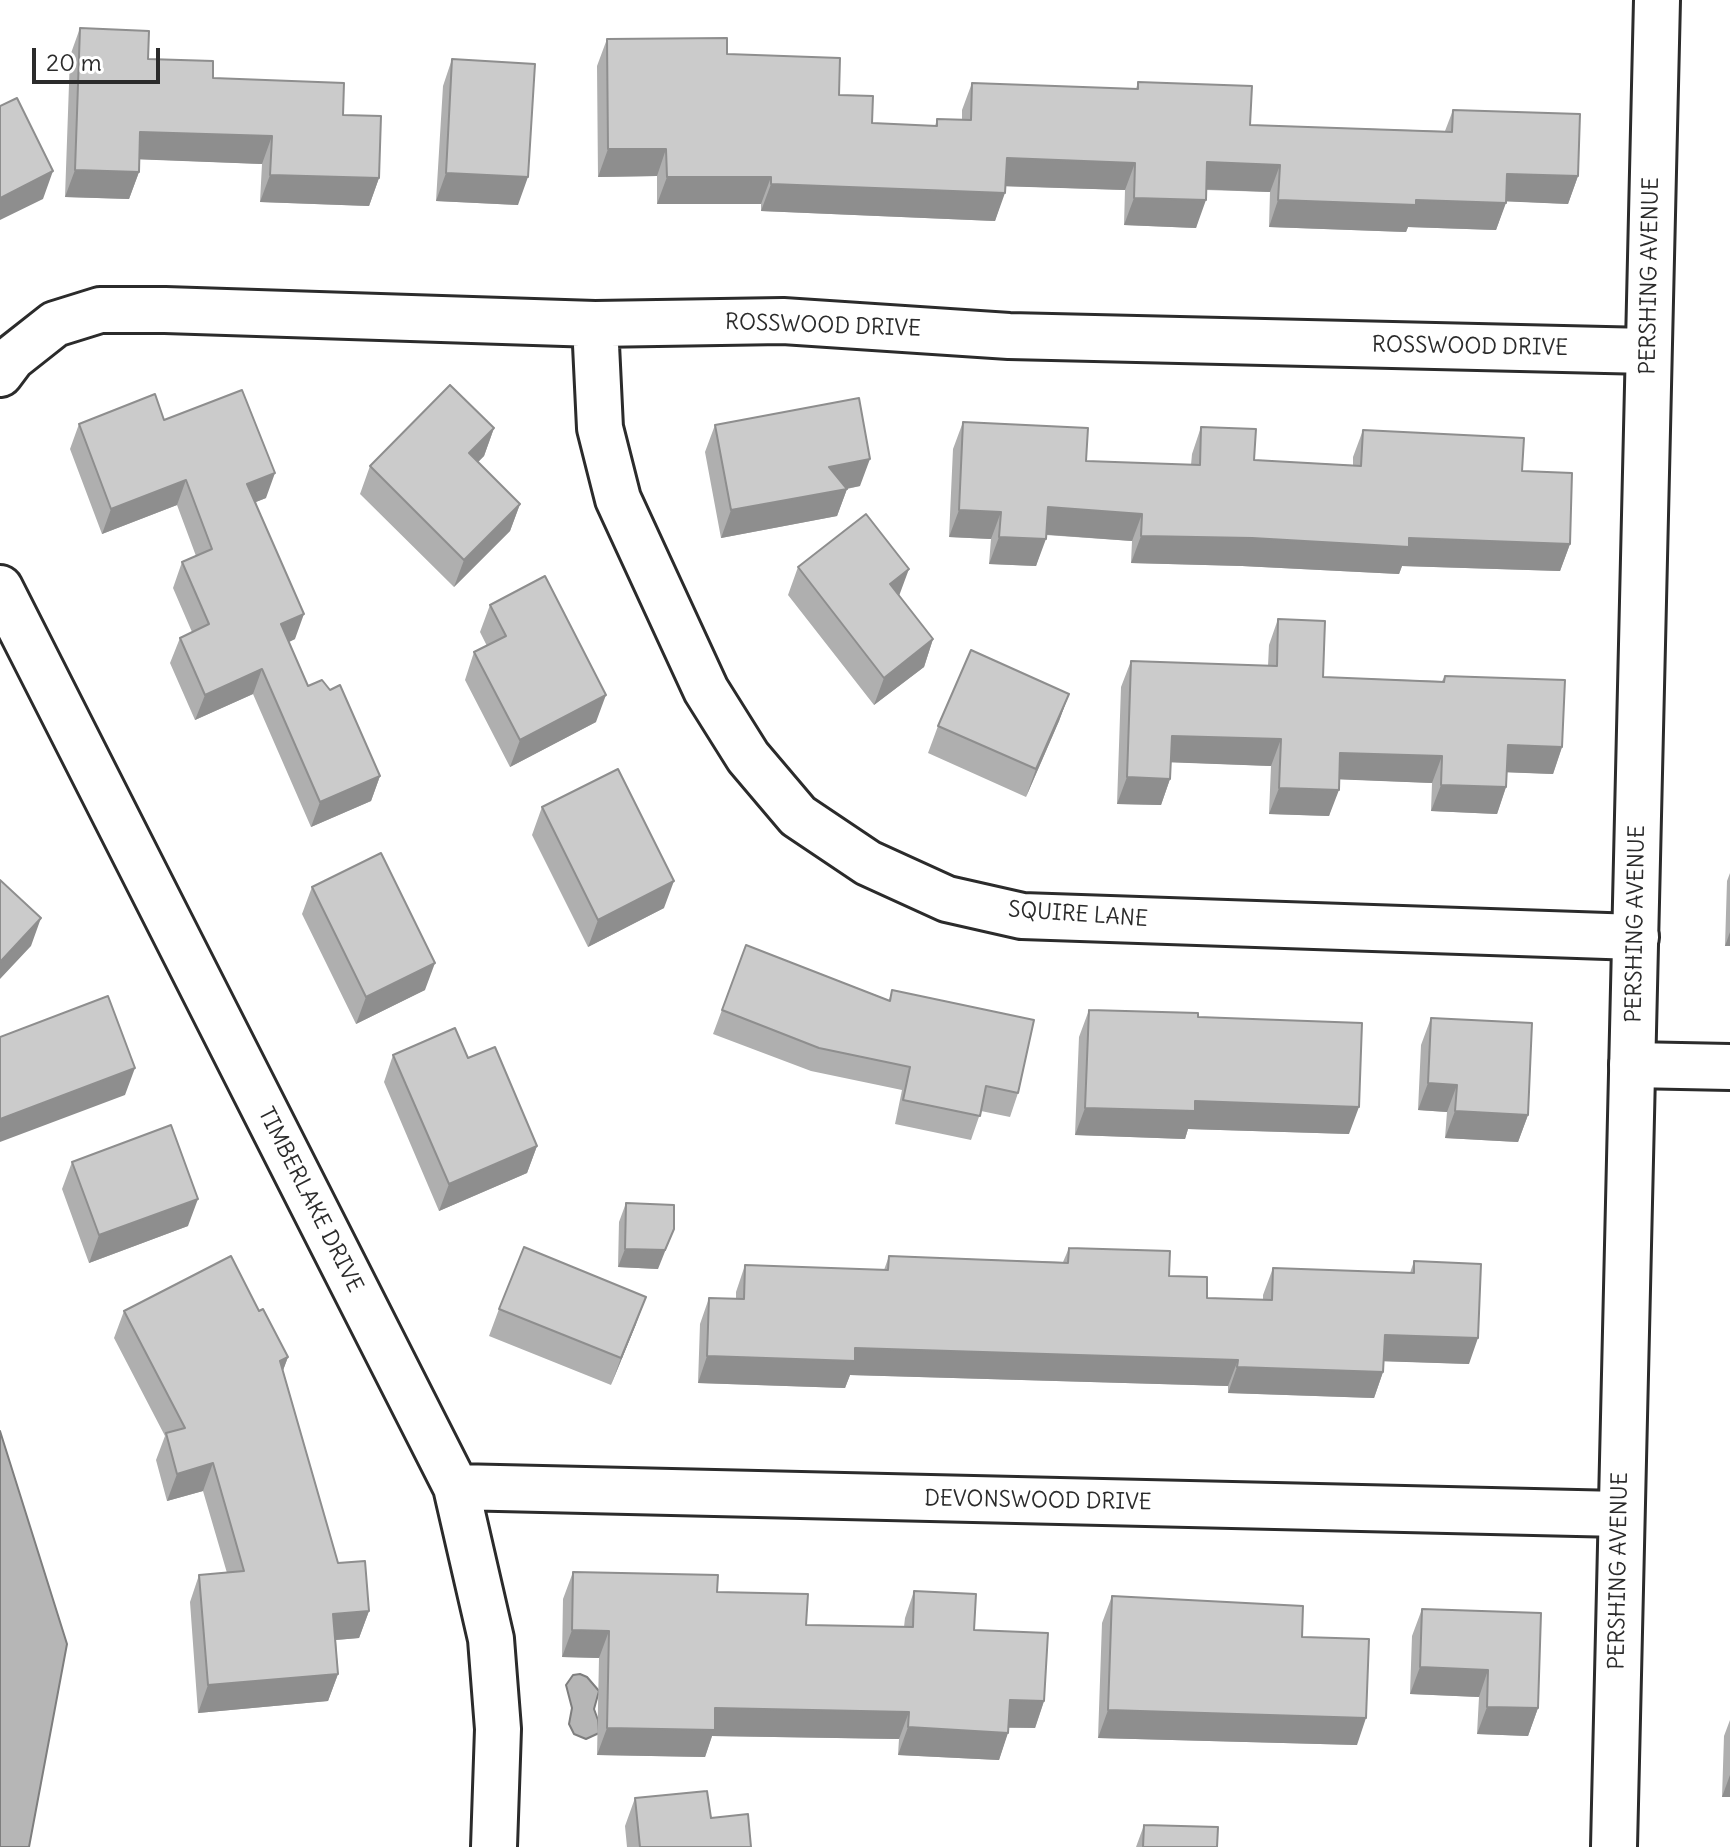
<!DOCTYPE html>
<html>
<head>
<meta charset="utf-8">
<style>
  body { margin:0 }
  #map { position:relative; width:1730px; height:1847px; overflow:hidden; background:#fff; font-family:Delius,sans-serif }
  canvas { display:block }
  .scale { position:absolute; left:32px; top:48px; width:128px; height:36px; box-sizing:border-box; border:4px solid #2b2b2b; border-top:0; padding-left:10px; font-size:24px; line-height:28px; white-space:nowrap; color:#2b2b2b; -webkit-text-stroke:6px #fff; paint-order:stroke }
</style>
</head>
<body>
<div id="map">
<canvas width="1730" height="1847"></canvas>
<div class="scale">20 m</div>
</div>
<script>
const ctx = document.querySelector('canvas').getContext('2d');
ctx.lineJoin = 'round';
function fill(path, color) { ctx.fillStyle = color; ctx.fill(path, 'evenodd'); }
const poly = rows => new Path2D(rows.map(r => 'M' + r).join(''));
function strokePath(path, color, width, dash) { ctx.strokeStyle = color; ctx.lineWidth = width; ctx.lineCap = dash ? 'butt' : 'round'; ctx.setLineDash(dash || []); ctx.stroke(path); }
function write(font, color, halo, rows, align = 'center') {
  ctx.font = font + ' Delius,sans-serif'; ctx.lineWidth = 6; ctx.setLineDash([]); ctx.textBaseline = 'middle'; ctx.strokeStyle = halo; ctx.fillStyle = color; for (const [text, x, y, turn = 0] of rows) {
    ctx.save(); ctx.translate(x, y); ctx.rotate((+turn || 0) * Math.PI / 180); ctx.textAlign = isNaN(turn) ? turn : align; if (halo) ctx.strokeText(text, 0, 0); ctx.fillText(text, 0, 0); ctx.restore();
  }
}
const water = poly([
  [0,1431,67,1644,29,1847,0,1847,0,1431],
  [580,1674,587,1677,599,1691,594,1709,598,1720,599,1733,586,1739,574,1734,569,1724,572,1708,566,1685,573,1675,580,1674]
]);
fill(water, '#b6b6b6');
strokePath(water, '#7e7e7e', 2);
const minor = poly([
  [595,324,600,428,618,499,706,690,748,757,798,816,868,863,947,899,1022,916,1636,937],
  [0,374,12,358,55,324,100,310,165,310,595,324,783,321,1009,336,1648,351],
  [0,588,456,1487,491,1639,498,1729,494,1847],
  [1632,1065,1730,1067],
  [456,1487,1620,1514]
]);
const tertiary = poly([
  [1614,1847,1657,0]
]);
strokePath(minor, '#2b2b2b', 50);
strokePath(tertiary, '#2b2b2b', 50);
strokePath(minor, '#fff', 44);
strokePath(tertiary, '#fff', 44);
fill(poly([
  [80,28,148,59,343,115,379,178,369,206,260,202,262,164,139,159,139,172,129,199,65,197,70,56],
  [607,39,727,54,839,95,872,123,935,126,937,119,962,120,962,110,972,83,1136,89,1138,82,1250,125,1445,131,1453,110,1578,176,1568,204,1506,201,1496,230,1408,227,1406,232,1269,227,1270,192,1206,190,1196,228,1124,225,1125,190,1006,186,995,221,761,211,761,204,657,204,657,176,598,177,597,66],
  [452,59,518,205,436,201,443,86],
  [164,420,266,498,256,502,295,639,289,642,308,686,380,776,371,801,311,827,253,694,195,720,170,663,180,638,192,632,173,588,182,562,196,556,177,505,102,534,70,449,79,424],
  [963,422,1086,461,1191,465,1192,454,1201,427,1254,460,1353,465,1353,457,1363,430,1522,471,1570,544,1560,571,1402,566,1399,574,1242,566,1131,563,1132,541,1046,535,1036,566,989,564,991,539,949,537,953,449],
  [715,425,860,486,847,489,837,516,721,538,705,452],
  [494,428,484,456,478,462,520,504,510,531,454,587,360,494,370,466],
  [798,567,933,639,924,667,874,705,788,595],
  [490,605,596,722,510,767,465,680,474,652,487,646,480,632],
  [1278,619,1323,677,1442,681,1445,676,1562,747,1553,774,1507,772,1506,787,1497,814,1431,811,1432,783,1339,779,1329,816,1269,814,1271,766,1171,762,1170,779,1161,805,1117,804,1121,687,1131,661,1268,666,1269,645],
  [1069,694,1059,721,1026,797,928,753,938,726],
  [542,807,664,908,588,947,532,835],
  [1730,873,1730,946,1725,946,1727,881],
  [312,887,425,990,356,1024,302,914],
  [746,945,889,1000,892,990,1018,1093,1010,1117,981,1111,971,1140,895,1124,902,1090,811,1071,713,1034],
  [1089,1010,1198,1017,1349,1134,1188,1129,1185,1139,1075,1135,1079,1037],
  [1431,1018,1528,1115,1518,1142,1445,1138,1447,1112,1418,1110,1421,1045],
  [393,1055,468,1058,537,1146,527,1173,439,1211,384,1082],
  [72,1162,188,1226,89,1263,62,1189],
  [626,1203,658,1269,618,1267,619,1222],
  [1069,1248,1169,1276,1207,1298,1263,1300,1263,1295,1273,1268,1410,1273,1414,1261,1469,1364,1384,1361,1383,1372,1374,1398,1228,1393,1228,1386,850,1375,845,1388,698,1383,700,1324,709,1298,736,1299,736,1292,745,1265,884,1270,889,1256,1063,1262],
  [499,1309,636,1324,611,1385,489,1336],
  [124,1311,259,1311,288,1357,283,1370,338,1563,369,1611,359,1638,336,1640,338,1674,328,1701,198,1713,190,1602,199,1575,227,1573,203,1491,167,1501,156,1460,165,1436,114,1338],
  [573,1572,717,1592,806,1625,904,1627,905,1618,914,1591,974,1630,1044,1701,1035,1728,1009,1728,999,1760,898,1755,899,1739,712,1736,705,1757,597,1755,599,1658,562,1657,563,1599],
  [1112,1596,1302,1637,1357,1745,1098,1738,1102,1623],
  [1422,1609,1538,1708,1528,1736,1477,1734,1479,1697,1410,1694,1412,1636],
  [1730,1720,1730,1797,1722,1797,1724,1736],
  [635,1798,711,1818,751,1847,627,1847,625,1826],
  [1144,1825,1217,1847,1136,1847]
]), '#afafaf');
fill(poly([
  [140,132,272,136,262,164,130,159],
  [608,149,666,149,657,176,598,177],
  [1007,158,1135,163,1125,190,997,186],
  [1207,162,1280,165,1270,192,1197,189],
  [75,170,139,172,129,199,65,197],
  [53,171,43,199,0,220,0,198],
  [446,173,528,177,518,205,436,201],
  [1507,174,1578,176,1568,204,1497,201],
  [270,175,379,178,369,206,260,202],
  [667,177,771,177,761,204,657,204],
  [771,184,1005,193,995,221,761,211],
  [1134,198,1206,200,1196,228,1124,225],
  [1278,200,1416,200,1506,203,1496,230,1408,227,1406,232,1269,227],
  [494,428,484,456,459,481,469,453],
  [870,459,860,486,819,494,829,467],
  [275,473,266,498,238,509,247,484],
  [186,480,177,505,102,534,111,509],
  [847,489,837,516,721,538,731,510],
  [520,504,510,531,454,587,464,560],
  [1048,507,1142,514,1132,541,1038,534],
  [959,510,1001,512,991,539,949,537],
  [1141,536,1409,538,1570,544,1560,571,1402,566,1399,574,1242,566,1131,563],
  [999,537,1046,539,1036,566,989,564],
  [909,569,899,596,890,584],
  [304,614,295,639,272,650,281,624],
  [933,639,924,667,874,705,884,678],
  [262,669,253,694,195,720,205,695],
  [1069,694,1059,721,1026,797,1036,769],
  [606,695,596,722,510,767,520,740],
  [1172,736,1281,739,1271,766,1162,762],
  [1508,745,1562,747,1553,774,1498,772],
  [1340,753,1442,756,1432,783,1330,779],
  [380,776,371,801,311,827,320,802],
  [1127,777,1170,779,1161,805,1117,804],
  [1441,785,1506,787,1497,814,1431,811],
  [1279,788,1339,790,1329,816,1269,814],
  [674,881,664,908,588,947,598,920],
  [41,918,31,946,0,979,0,962],
  [1730,932,1730,946,1725,946],
  [435,963,425,990,356,1024,366,997],
  [135,1068,125,1095,0,1142,0,1119],
  [1428,1083,1457,1085,1447,1112,1418,1110],
  [1195,1101,1359,1107,1349,1134,1188,1129,1185,1139,1075,1135,1085,1108],
  [1455,1111,1528,1115,1518,1142,1445,1138],
  [537,1146,527,1173,439,1211,449,1184],
  [198,1199,188,1226,89,1263,99,1235],
  [674,1229,658,1269,618,1267,625,1249],
  [646,1297,636,1324,611,1385,621,1358],
  [1385,1335,1478,1338,1469,1364,1375,1361],
  [855,1348,1238,1360,1228,1386,850,1375,845,1388,698,1383,707,1356],
  [288,1357,278,1384,280,1361],
  [1237,1367,1383,1372,1374,1398,1228,1393],
  [213,1463,203,1491,167,1501,177,1474],
  [369,1611,359,1638,323,1641,333,1614],
  [572,1630,609,1631,599,1658,562,1657],
  [1420,1667,1488,1670,1479,1697,1410,1694],
  [338,1674,328,1701,198,1713,208,1685],
  [1010,1700,1044,1701,1035,1728,1000,1727],
  [1487,1707,1538,1708,1528,1736,1477,1734],
  [715,1708,909,1712,899,1739,712,1736,705,1757,597,1755,607,1728],
  [1108,1710,1366,1718,1357,1745,1098,1738],
  [908,1727,1008,1733,999,1760,898,1755],
  [1730,1775,1730,1797,1722,1797]
]), '#8e8e8e');
const building = poly([
  [80,28,149,31,148,59,213,61,213,78,344,83,343,115,381,116,379,178,270,175,272,136,140,132,139,172,75,170,80,28],
  [727,38,727,54,840,58,839,95,873,96,872,123,937,126,937,119,971,120,972,83,1138,89,1138,82,1252,86,1250,125,1452,132,1453,110,1580,114,1578,176,1507,174,1506,203,1416,200,1416,205,1278,200,1280,165,1207,162,1206,200,1134,198,1135,163,1007,158,1005,193,771,184,771,177,667,177,666,149,608,149,607,39,727,38],
  [452,59,535,64,528,177,446,173,452,59],
  [17,98,53,171,0,198,0,106,17,98],
  [450,385,494,428,469,453,520,504,464,560,370,466,450,385],
  [242,390,275,473,247,484,304,614,281,624,308,686,322,680,330,690,340,685,380,776,320,802,262,669,205,695,180,638,209,624,182,562,212,549,186,480,111,509,79,424,155,394,164,420,242,390],
  [859,398,870,459,829,467,847,489,731,510,715,425,859,398],
  [963,422,1088,428,1086,461,1200,465,1201,427,1256,429,1254,460,1361,466,1363,430,1524,438,1522,471,1572,473,1570,544,1409,538,1409,547,1252,538,1141,536,1142,514,1048,507,1046,539,999,537,1001,512,959,510,963,422],
  [866,514,909,569,890,584,933,639,884,678,798,567,866,514],
  [545,576,606,695,520,740,474,652,506,636,490,605,545,576],
  [1278,619,1325,621,1323,677,1444,682,1445,676,1565,680,1562,747,1508,745,1506,787,1441,785,1442,756,1340,753,1339,790,1279,788,1281,739,1172,736,1170,779,1127,777,1131,661,1277,666,1278,619],
  [971,650,1069,694,1036,769,938,726,971,650],
  [618,769,674,881,598,920,542,807,618,769],
  [381,853,435,963,366,997,312,887,381,853],
  [0,880,41,918,0,962,0,880],
  [746,945,890,1001,892,990,1034,1020,1018,1093,986,1086,980,1116,903,1100,910,1067,819,1048,722,1010,746,945],
  [108,996,135,1068,0,1119,0,1037,108,996],
  [1089,1010,1198,1013,1198,1017,1362,1023,1359,1107,1195,1101,1195,1111,1085,1108,1089,1010],
  [1431,1018,1532,1023,1528,1115,1455,1111,1457,1085,1428,1083,1431,1018],
  [455,1028,468,1058,495,1047,537,1146,449,1184,393,1055,455,1028],
  [171,1125,198,1199,99,1235,72,1162,171,1125],
  [626,1203,674,1205,674,1229,665,1250,625,1249,626,1203],
  [524,1247,646,1297,621,1358,499,1309,524,1247],
  [1069,1248,1170,1251,1169,1276,1207,1277,1207,1298,1272,1300,1273,1268,1414,1273,1414,1261,1481,1264,1478,1338,1385,1335,1383,1372,1237,1367,1238,1360,855,1348,855,1361,707,1356,709,1298,744,1299,745,1265,888,1270,889,1256,1068,1263,1069,1248],
  [231,1256,259,1311,263,1309,288,1357,280,1361,338,1563,365,1561,369,1611,333,1614,338,1674,208,1685,199,1575,244,1571,213,1463,177,1474,166,1433,185,1428,124,1311,231,1256],
  [573,1572,718,1575,717,1592,808,1594,806,1625,913,1627,914,1591,976,1594,974,1630,1048,1633,1044,1701,1010,1700,1008,1733,908,1727,909,1712,715,1708,715,1730,607,1728,609,1631,572,1630,573,1572],
  [1112,1596,1303,1606,1302,1637,1369,1639,1366,1718,1108,1710,1112,1596],
  [1422,1609,1541,1613,1538,1708,1487,1707,1488,1670,1420,1667,1422,1609],
  [707,1791,711,1818,748,1814,751,1847,640,1847,635,1798,707,1791],
  [1144,1825,1218,1827,1217,1847,1143,1847,1144,1825]
]);
fill(building, '#cbcbcb');
strokePath(building, '#8e8e8e', 2);
write('22px', '#2b2b2b', '#fff', [
  ["PERSHING AVENUE",1650,276,-89],
  ["ROSSWOOD DRIVE",823,326,2],
  ["ROSSWOOD DRIVE",1470,347,1],
  ["SQUIRE LANE",1078,915,4],
  ["PERSHING AVENUE",1636,924,-89],
  ["TIMBERLAKE DRIVE",310,1200,63],
  ["DEVONSWOOD DRIVE",1038,1501,1],
  ["PERSHING AVENUE",1619,1571,-89]
]);
</script>
</body>
</html>
